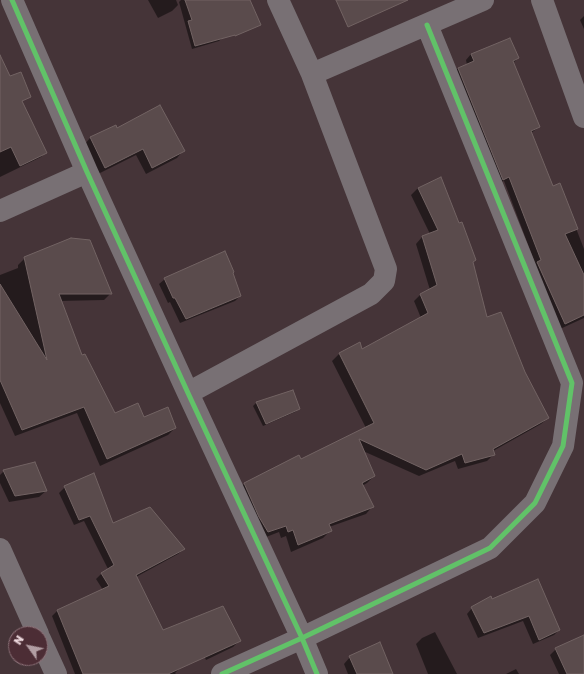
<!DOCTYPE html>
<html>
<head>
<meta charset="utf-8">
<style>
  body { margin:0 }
  #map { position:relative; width:584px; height:674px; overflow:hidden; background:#453438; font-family:"Golos Text",sans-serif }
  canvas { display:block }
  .north { position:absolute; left:8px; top:626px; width:40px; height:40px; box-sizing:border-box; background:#4c2d35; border:1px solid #8c7178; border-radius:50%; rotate:303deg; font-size:11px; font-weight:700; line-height:16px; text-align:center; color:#ecd7dc }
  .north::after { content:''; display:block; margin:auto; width:14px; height:18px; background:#b29ea3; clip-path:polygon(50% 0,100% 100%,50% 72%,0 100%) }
</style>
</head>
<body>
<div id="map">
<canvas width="584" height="674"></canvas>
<div class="north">N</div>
</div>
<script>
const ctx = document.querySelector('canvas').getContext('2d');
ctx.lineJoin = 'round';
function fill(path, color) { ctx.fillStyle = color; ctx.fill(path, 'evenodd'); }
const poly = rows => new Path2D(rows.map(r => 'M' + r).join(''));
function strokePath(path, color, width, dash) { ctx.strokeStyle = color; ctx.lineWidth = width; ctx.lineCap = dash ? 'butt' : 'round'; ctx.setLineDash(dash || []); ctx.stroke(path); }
fill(poly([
  [148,0,176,0,178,5,172,11,158,18],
  [181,0,209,0,222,38,219,41,192,49,179,2],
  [584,16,584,29,580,20],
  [471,54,518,58,513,63,539,127,531,133,552,187,559,184,584,249,584,318,560,329,504,181,497,184,453,74,458,68,467,65,466,60],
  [0,103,46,152,41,157,0,177],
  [115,126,117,130,183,151,177,158,146,174,136,155,98,174,84,145,90,138],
  [440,178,459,224,475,260,473,263,486,319,524,372,548,418,541,424,493,451,494,454,487,461,458,469,455,461,419,476,363,451,374,476,367,483,362,486,372,507,366,514,329,527,330,531,323,538,291,552,286,536,281,538,279,532,261,539,237,491,244,484,299,457,300,461,366,428,332,361,339,354,360,344,362,350,421,318,414,301,421,294,430,290,416,244,422,237,430,234,411,195,418,188],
  [25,258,111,293,104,300,60,301,81,356,115,414,143,418,175,428,168,435,100,466,77,413,15,436,0,403,0,275,18,268,18,265],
  [232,273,240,296,235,301,180,323,170,302,168,303,159,284,165,279],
  [292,391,298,409,295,412,263,426,253,406,256,403],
  [4,471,46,491,39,497,9,502,0,483,0,475],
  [65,487,113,524,184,549,178,554,136,577,181,667,175,673,176,674,75,674,52,616,58,610,103,590,96,579,102,573,108,569,84,521,74,525,59,493],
  [538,580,559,630,554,635,533,644,523,621,478,638,467,614,472,608],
  [189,624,239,641,233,647,206,660],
  [435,632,457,674,428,674,416,644,422,638],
  [584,636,584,674,559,674,550,655,556,649],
  [350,657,392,674,348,674,344,664],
  [516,669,519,674,506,674]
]), '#0007');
const building = poly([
  [185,0,250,0,261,25,235,36,235,35,195,46,188,21,192,20,185,0],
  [336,0,408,0,348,27,336,0],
  [510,38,519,58,513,61,540,127,531,131,553,186,560,183,578,229,565,234,584,275,584,315,565,324,537,262,541,260,509,177,503,180,458,68,474,61,471,54,510,38],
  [0,55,10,76,21,72,31,97,22,101,47,153,20,166,11,147,0,152,0,55],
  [160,105,185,151,152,168,143,149,105,168,90,137,116,125,117,128,160,105],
  [441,177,459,223,462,222,476,260,473,262,487,317,501,312,525,372,549,418,493,449,495,455,465,463,462,454,426,470,359,439,375,476,362,483,374,507,329,524,332,531,298,545,293,530,288,532,286,526,268,532,259,517,244,483,299,455,301,459,374,423,339,353,360,342,362,349,428,313,420,294,437,285,422,236,438,230,418,188,441,177],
  [71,238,90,240,112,294,59,294,82,355,85,354,115,413,138,403,144,417,168,407,176,428,107,459,84,407,22,430,0,380,0,284,47,360,24,257,71,238],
  [225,251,234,272,233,273,241,296,186,319,175,298,173,298,164,278,225,251],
  [293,390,300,409,266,424,256,402,293,390],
  [35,462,47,491,15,496,3,470,35,462],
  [94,473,113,523,150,507,185,549,136,575,163,630,223,606,241,641,168,674,83,674,57,610,109,586,101,573,114,565,90,516,79,520,64,486,94,473],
  [538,579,560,630,539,640,529,616,484,633,471,607,491,596,492,599,538,579],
  [584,635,584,674,567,674,555,648,584,635],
  [380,642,393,674,357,674,349,656,380,642]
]);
fill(building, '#5a4b4c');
strokePath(building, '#726363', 1);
strokePath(poly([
  [12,0,87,172,188,393,302,638,317,674],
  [542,0,584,117],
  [312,74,483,0],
  [0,211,87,172],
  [188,393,371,294,384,281,386,269,312,74,278,0],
  [0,549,38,634],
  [40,639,56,674],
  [222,674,302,638,490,548,535,503,563,446,572,383,427,25]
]), '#787074', 22);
strokePath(poly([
  [12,0,87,172,188,393,302,638,317,674],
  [222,674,302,638,490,548,535,503,563,446,572,383,427,25]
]), '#61c268', 5);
</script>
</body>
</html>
